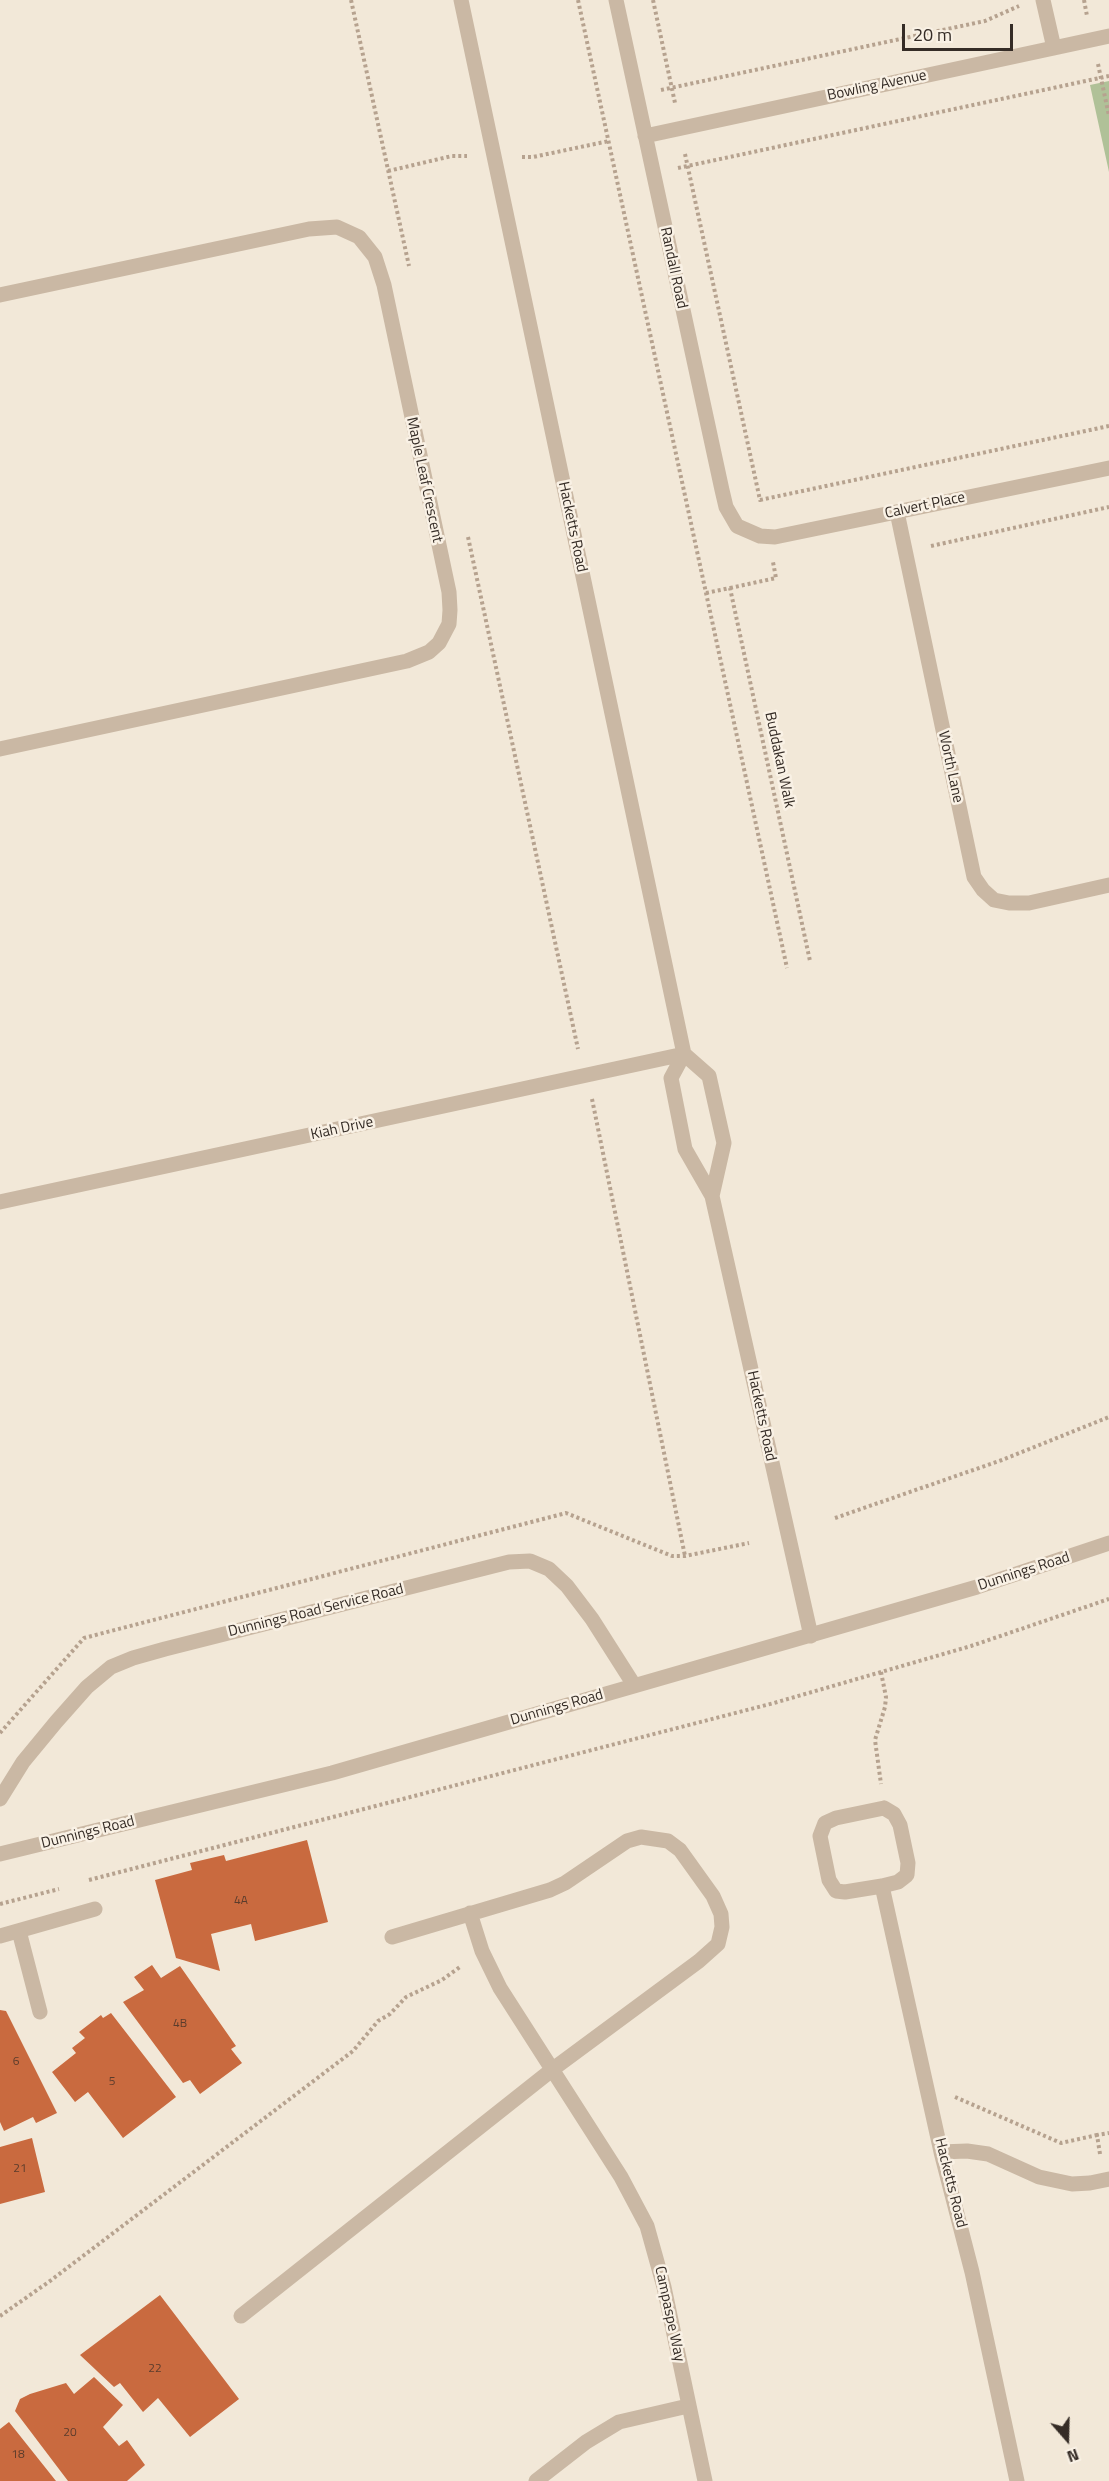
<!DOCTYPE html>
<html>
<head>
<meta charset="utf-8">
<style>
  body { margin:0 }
  #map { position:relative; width:1109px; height:2481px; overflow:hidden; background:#f2e8d8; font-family:"Titillium Web",sans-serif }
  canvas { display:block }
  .north { position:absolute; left:1037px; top:2409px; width:60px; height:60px; -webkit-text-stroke:4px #f9f1e5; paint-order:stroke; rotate:160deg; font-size:16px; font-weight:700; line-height:24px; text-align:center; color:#352c26 }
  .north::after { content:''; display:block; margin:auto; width:21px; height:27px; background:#352c26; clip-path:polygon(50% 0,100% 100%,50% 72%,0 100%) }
  .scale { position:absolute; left:902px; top:24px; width:111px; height:27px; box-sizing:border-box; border:3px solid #352c26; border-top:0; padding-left:8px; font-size:18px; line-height:21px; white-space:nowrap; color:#352c26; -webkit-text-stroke:4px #f9f1e5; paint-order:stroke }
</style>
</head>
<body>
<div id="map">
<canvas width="1109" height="2481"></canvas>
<div class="north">N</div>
<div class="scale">20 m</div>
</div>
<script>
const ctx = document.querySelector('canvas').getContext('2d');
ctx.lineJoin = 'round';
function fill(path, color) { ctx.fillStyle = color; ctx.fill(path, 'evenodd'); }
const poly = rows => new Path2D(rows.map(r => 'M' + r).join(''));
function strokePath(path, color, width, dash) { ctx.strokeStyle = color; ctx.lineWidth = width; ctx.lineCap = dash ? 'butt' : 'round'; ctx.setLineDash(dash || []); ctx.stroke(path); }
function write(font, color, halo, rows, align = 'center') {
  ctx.font = font + ' "Titillium Web",sans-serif'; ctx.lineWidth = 5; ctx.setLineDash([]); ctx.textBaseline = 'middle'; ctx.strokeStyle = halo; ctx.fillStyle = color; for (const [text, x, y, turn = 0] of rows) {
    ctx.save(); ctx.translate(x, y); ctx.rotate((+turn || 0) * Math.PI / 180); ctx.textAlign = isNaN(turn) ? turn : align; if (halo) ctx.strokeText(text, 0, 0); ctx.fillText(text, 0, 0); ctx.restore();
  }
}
fill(poly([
  [1109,81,1109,172,1090,85]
]), '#b0c198');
fill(poly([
  [307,1840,328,1922,255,1941,251,1924,211,1934,220,1971,176,1958,155,1880,192,1870,190,1863,224,1855,226,1861],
  [152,1965,161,1978,180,1966,236,2046,231,2049,242,2063,200,2094,190,2080,183,2083,123,2002,144,1990,134,1977],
  [0,2010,6,2011,57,2113,36,2123,33,2117,4,2131,0,2122],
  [111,2013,176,2097,123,2138,88,2092,75,2102,52,2072,76,2053,72,2048,85,2038,79,2032,101,2015,103,2018],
  [32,2138,45,2192,0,2204,0,2147],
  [160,2295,239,2399,190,2437,158,2398,143,2412,120,2383,114,2387,80,2355],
  [94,2377,123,2405,103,2427,119,2446,127,2440,145,2465,127,2481,68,2481,15,2411,20,2399,30,2394,66,2383,74,2394],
  [9,2422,56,2481,0,2481,0,2429]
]), '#c96a3f');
strokePath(poly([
  [351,0,409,266],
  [578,0,787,968],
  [653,0,675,103],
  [1084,0,1087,16],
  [1098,64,1109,116],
  [661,90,985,21,1019,6],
  [685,154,760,500,1109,426],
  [522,157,533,157,609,141],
  [678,168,1109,76],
  [388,171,452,156,467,156],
  [468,537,578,1049],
  [931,546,1109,507],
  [730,588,776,578,773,562],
  [706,593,730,588,810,961],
  [592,1099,685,1556],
  [835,1518,1002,1460,1109,1417],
  [881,1672,886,1697,885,1707,875,1740,881,1784],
  [0,1733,84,1638,566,1513,672,1556,685,1556,749,1543],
  [89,1880,774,1703,971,1646,1109,1599],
  [0,1904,59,1889],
  [955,2097,1061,2143,1097,2135],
  [1100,2154,1097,2135,1109,2133],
  [0,2316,50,2281,353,2051,378,2021,390,2014,406,1997,442,1980,460,1967]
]), '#b6a28f', 4, [3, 3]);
strokePath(poly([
  [461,0,684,1054,709,1076,724,1143,712,1196],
  [616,0,722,490,726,507,737,526,760,536,775,537,1109,468],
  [1043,0,1054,48],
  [645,136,1109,36],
  [0,295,309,229,337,227,359,237,375,257,384,285,449,592,450,610,449,624,439,643,429,652,407,661,0,749],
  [897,512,974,877,983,890,994,900,1009,903,1029,903,1109,885],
  [684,1054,671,1078,685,1149,712,1196,811,1636],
  [0,1202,684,1054],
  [0,1799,23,1762,56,1722,87,1687,111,1667,133,1658,165,1649,509,1562,530,1561,549,1569,567,1586,592,1619,634,1685],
  [884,1808,894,1814,900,1825,908,1863,907,1875,898,1882,882,1886,845,1892,836,1891,829,1880,820,1836,825,1823,836,1818,884,1808],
  [0,1854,332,1773,977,1587,1109,1543],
  [882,1886,941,2152,972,2272,1017,2481],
  [470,1913,482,1951,500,1988,621,2177,647,2226,664,2287,705,2481],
  [19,1931,40,2012],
  [0,1936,95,1909],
  [941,2152,967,2151,988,2154,1039,2177,1072,2184,1090,2183,1109,2179],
  [241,2316,553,2069,699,1961,718,1944,722,1927,721,1914,713,1896,680,1850,668,1841,641,1837,627,1841,565,1883,550,1890,392,1937],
  [536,2481,586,2442,619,2422,688,2406]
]), '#cab8a4', 15);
write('12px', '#5a3c2c', null, [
  ["4A",241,1901],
  ["4B",180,2024],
  ["6",16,2062],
  ["5",112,2082],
  ["21",20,2169],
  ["22",155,2369],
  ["20",70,2433],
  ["18",18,2455]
]);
write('15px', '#352c26', '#f9f1e5', [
  ["Bowling Avenue",877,86,-12],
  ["Randall Road",673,268,78],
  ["Maple Leaf Crescent",424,480,78],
  ["Calvert Place",925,506,-12],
  ["Hacketts Road",572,527,78],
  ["Buddakan Walk",779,760,78],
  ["Worth Lane",950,767,78],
  ["Kiah Drive",342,1129,-12],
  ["Hacketts Road",761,1416,78],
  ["Dunnings Road",1024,1572,-18],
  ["Dunnings Road Service Road",316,1611,-14],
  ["Dunnings Road",557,1708,-16],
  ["Dunnings Road",88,1833,-14],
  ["Hacketts Road",950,2183,76],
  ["Campaspe Way",669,2314,78]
]);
</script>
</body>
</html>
